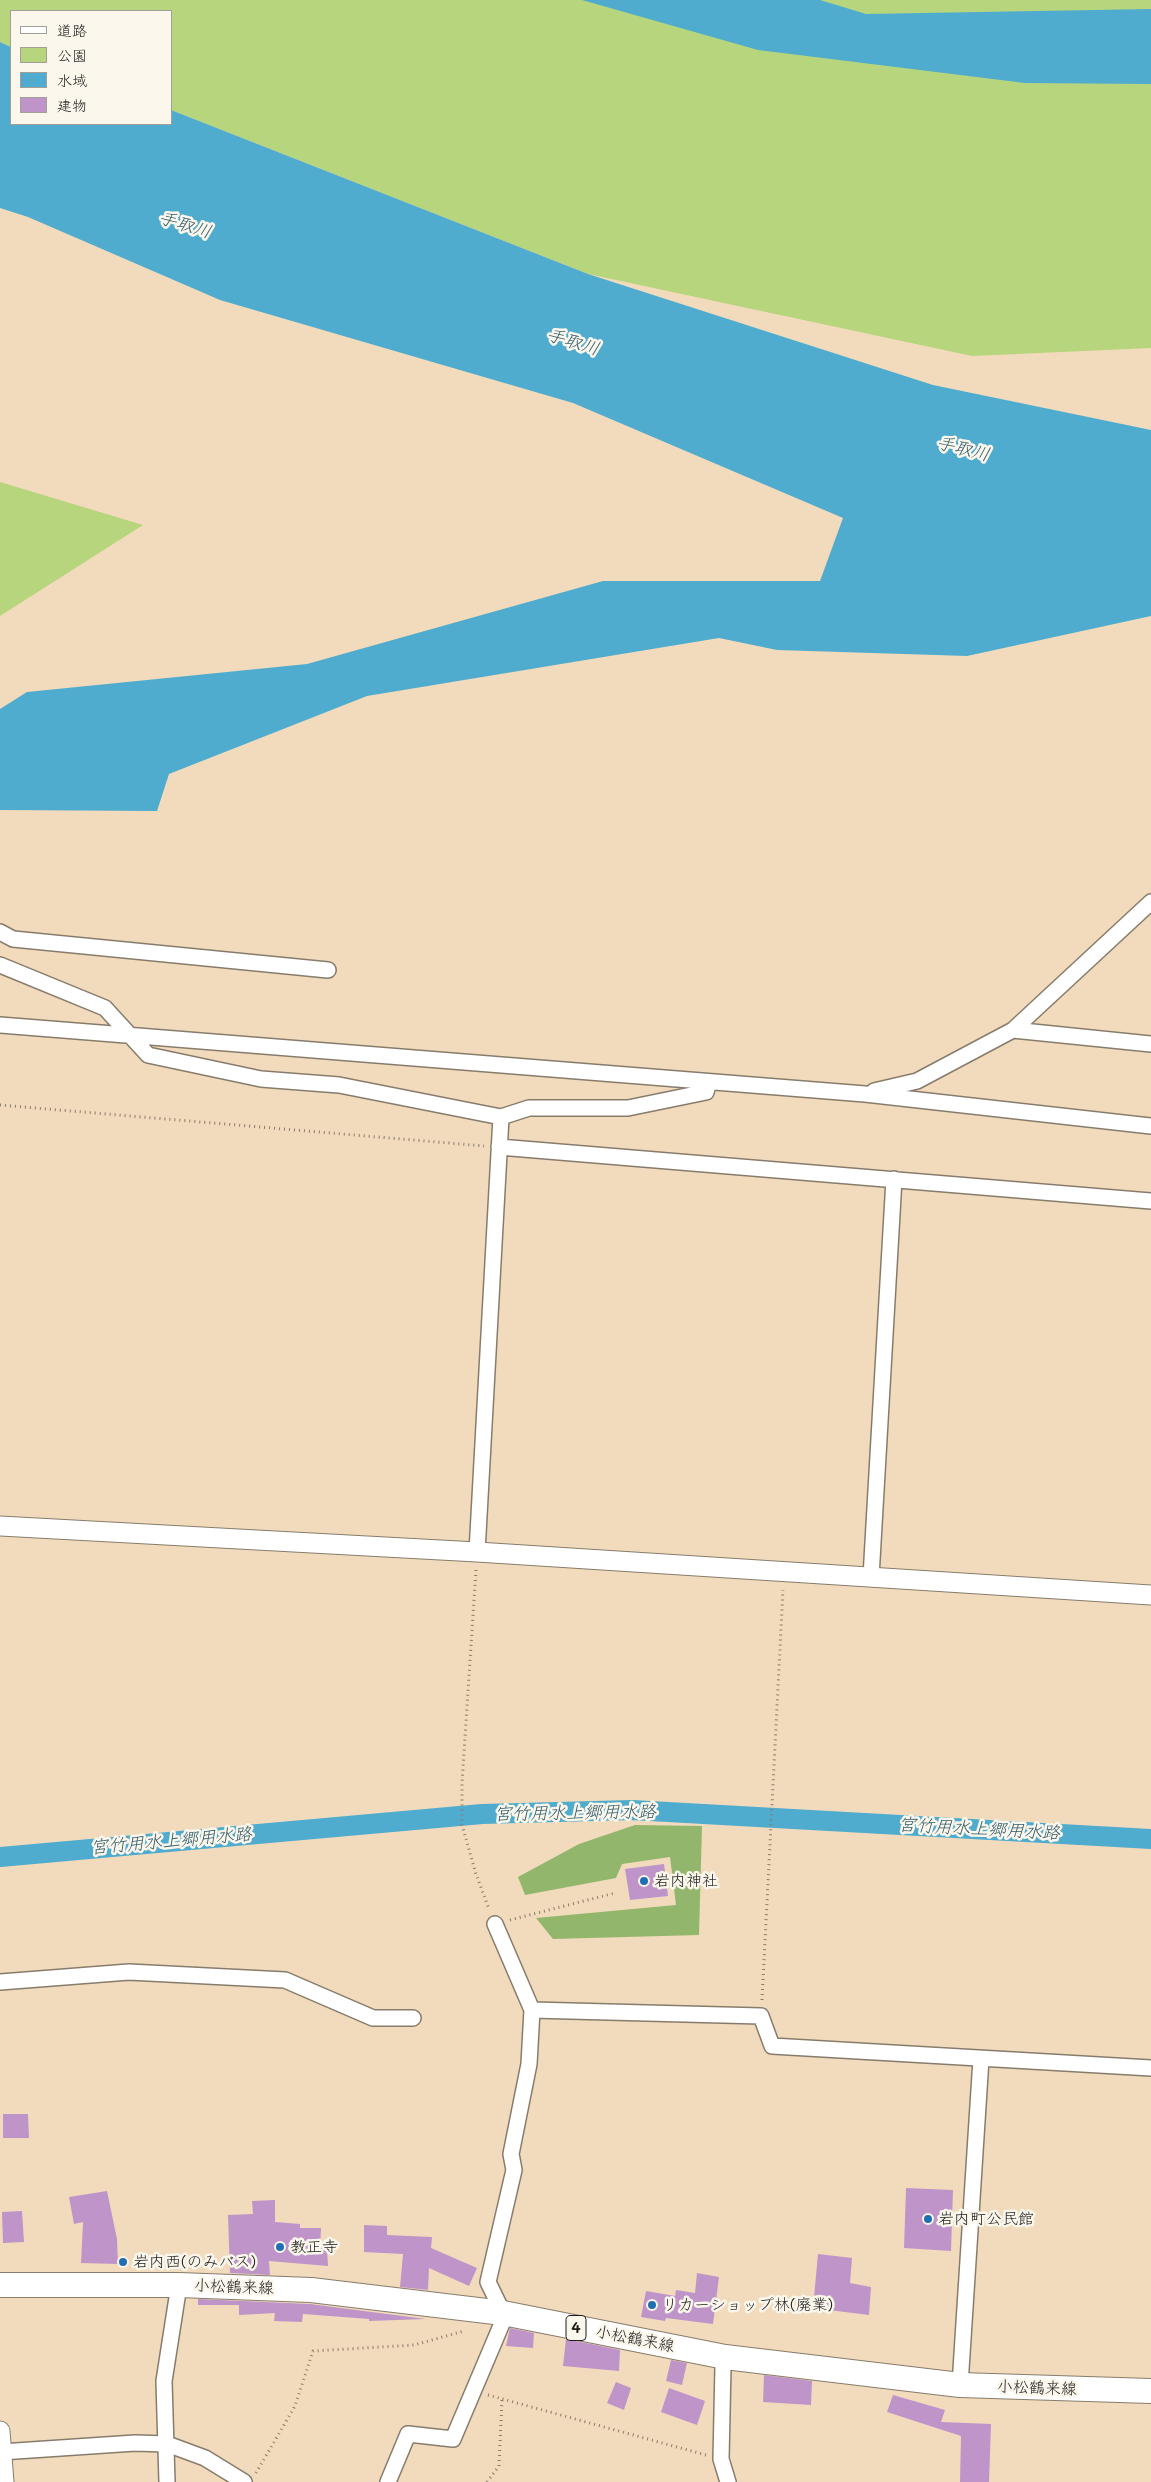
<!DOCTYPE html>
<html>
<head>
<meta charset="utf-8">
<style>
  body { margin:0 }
  #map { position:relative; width:1151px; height:2482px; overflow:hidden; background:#f2dbbc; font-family:Mali,"Klee One",sans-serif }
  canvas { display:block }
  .legend { position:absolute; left:10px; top:10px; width:162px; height:115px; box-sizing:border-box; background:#fbf7ec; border:1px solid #a29f99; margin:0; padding:6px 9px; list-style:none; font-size:15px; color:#1c1c1c }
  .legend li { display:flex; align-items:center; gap:10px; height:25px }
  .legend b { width:25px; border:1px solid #a29f99 }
</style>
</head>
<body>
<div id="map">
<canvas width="1151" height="2482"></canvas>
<ul class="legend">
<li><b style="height:6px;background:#fff"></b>道路</li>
<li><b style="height:14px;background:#b7d57c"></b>公園</li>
<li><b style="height:14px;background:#4facce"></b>水域</li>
<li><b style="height:14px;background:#bf94c9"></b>建物</li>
</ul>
</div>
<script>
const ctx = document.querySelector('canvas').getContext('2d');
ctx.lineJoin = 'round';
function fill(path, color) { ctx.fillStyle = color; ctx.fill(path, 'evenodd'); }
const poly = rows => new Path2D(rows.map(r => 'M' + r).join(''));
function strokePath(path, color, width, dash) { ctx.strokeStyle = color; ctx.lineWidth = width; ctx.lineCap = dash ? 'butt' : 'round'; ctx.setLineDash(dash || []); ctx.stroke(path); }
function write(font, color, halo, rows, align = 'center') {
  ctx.font = font + ' Mali,"Klee One",sans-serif'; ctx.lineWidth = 5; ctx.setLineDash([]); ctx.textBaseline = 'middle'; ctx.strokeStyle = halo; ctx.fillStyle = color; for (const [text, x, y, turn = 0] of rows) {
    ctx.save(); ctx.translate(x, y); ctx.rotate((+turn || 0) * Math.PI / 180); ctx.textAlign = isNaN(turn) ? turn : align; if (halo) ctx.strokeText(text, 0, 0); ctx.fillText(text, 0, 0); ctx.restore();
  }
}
fill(poly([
  [0,0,1151,0,1151,348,972,356,588,274,171,110,171,11,11,11,11,47,0,42],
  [0,482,143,525,0,616]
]), '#b7d57c');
fill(poly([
  [635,1825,702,1826,699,1935,553,1939,536,1918,676,1905,670,1857,622,1864,616,1878,525,1895,518,1877,579,1844]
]), '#91b66c');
fill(poly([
  [582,0,820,0,866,14,1151,9,1151,84,1025,83,758,50],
  [0,42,11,47,11,124,171,124,171,110,588,274,933,385,1151,430,1151,616,967,656,777,650,719,638,367,696,169,774,157,811,0,810,0,709,27,692,307,664,603,581,820,581,843,518,573,403,220,300,28,217,0,208]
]), '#4facce');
strokePath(poly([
  [0,1857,482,1814,632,1810,1151,1839]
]), '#4facce', 20);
fill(poly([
  [664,1864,668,1896,630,1900,625,1869],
  [3,2114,28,2114,29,2138,3,2138],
  [906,2188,953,2190,951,2251,904,2248],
  [107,2191,117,2239,118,2264,81,2263,83,2222,74,2224,69,2197],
  [275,2200,275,2222,300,2224,300,2228,321,2228,320,2248,327,2248,328,2266,269,2261,270,2275,230,2273,228,2215,253,2214,252,2201],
  [22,2211,24,2242,3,2243,2,2212],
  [364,2225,387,2226,387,2235,432,2237,431,2248,477,2268,469,2286,429,2268,428,2290,400,2287,403,2254,364,2252],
  [818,2254,852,2258,850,2283,871,2287,869,2315,813,2308],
  [697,2273,719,2277,713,2324,666,2318,665,2321,641,2317,646,2291,675,2296,676,2290,695,2293],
  [198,2299,310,2304,426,2319,369,2321,369,2319,303,2314,302,2322,274,2321,275,2313,239,2315,239,2305,198,2305],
  [510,2328,534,2333,533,2348,506,2346],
  [566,2339,620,2350,619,2371,563,2366],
  [671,2360,687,2363,682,2385,666,2381],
  [764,2375,812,2381,811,2405,763,2402],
  [616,2382,631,2388,624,2410,607,2403],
  [669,2388,705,2401,697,2425,661,2412],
  [893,2395,945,2410,941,2422,991,2424,989,2482,960,2482,961,2436,887,2412]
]), '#bf94c9');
const minor = poly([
  [0,932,13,939,328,970],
  [0,965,105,1008,148,1055,261,1079,339,1085,501,1117,529,1108,628,1108,706,1092,709,1082],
  [0,1025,865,1094,1151,1126],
  [1013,1030,1151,1044],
  [874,1091,917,1081,1013,1030,1151,902],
  [499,1147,1151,1201],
  [477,1552,501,1117],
  [871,1577,894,1179],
  [0,1982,129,1972,285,1980,373,2018,413,2018],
  [532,2010,761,2016,772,2046,1151,2068],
  [725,2357,723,2366,721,2459,728,2482],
  [960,2385,981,2059],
  [1,2452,135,2443,167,2444,205,2458,244,2482],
  [167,2482,164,2381,179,2285],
  [388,2482,408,2434,453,2439,503,2321,503,2313,488,2282,514,2170,511,2154,529,2064,532,2010,495,1924]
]);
const tertiary = poly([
  [0,1526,477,1552,1151,1595],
  [0,2431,4,2482]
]);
const primary = poly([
  [0,2285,179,2285,311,2290,503,2313,725,2357,960,2385,1151,2391]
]);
strokePath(minor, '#877c6c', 18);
strokePath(tertiary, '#877c6c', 21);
strokePath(primary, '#877c6c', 26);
strokePath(poly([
  [0,1105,484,1146],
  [476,1570,462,1783,462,1825,476,1874,489,1909],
  [510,1920,615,1893],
  [762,2000,783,1590],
  [488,2395,706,2455],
  [256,2473,295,2406,313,2351,414,2345,464,2331],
  [487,2482,499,2466,502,2399]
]), '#877c6c', 3, [1, 4]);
strokePath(minor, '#fff', 15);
strokePath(tertiary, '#fff', 19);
strokePath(primary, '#fff', 24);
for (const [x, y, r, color] of [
  [644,1881,5,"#1f6fb2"],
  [928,2219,5,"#1f6fb2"],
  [280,2247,5,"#1f6fb2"],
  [123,2262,5,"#1f6fb2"],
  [652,2305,5,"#1f6fb2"]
]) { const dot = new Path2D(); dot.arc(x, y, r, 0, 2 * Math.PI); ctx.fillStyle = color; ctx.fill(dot); strokePath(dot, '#fbf7ec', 2); }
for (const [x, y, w] of [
  [576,2328,20]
]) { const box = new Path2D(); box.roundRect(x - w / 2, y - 12.5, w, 25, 4); ctx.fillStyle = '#fbf7ec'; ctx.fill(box); strokePath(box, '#1c1c1c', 1); }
write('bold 15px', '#1c1c1c', null, [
  ["4",576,2328]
]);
write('16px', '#1c1c1c', '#fbf7ec', [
  ["岩内神社",654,1881],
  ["岩内町公民館",938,2219],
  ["教正寺",290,2247],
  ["岩内西(のみバス)",133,2262],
  ["リカーショップ林(廃業)",662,2305]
], 'left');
write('16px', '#1c1c1c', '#fbf7ec', [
  ["小松鶴来線",234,2287,2],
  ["小松鶴来線",635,2339,11],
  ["小松鶴来線",1037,2388,2]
]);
write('italic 18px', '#335d6c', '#fbf7ec', [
  ["手取川",185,225,17],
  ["手取川",573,342,17],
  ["手取川",963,449,14],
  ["宮竹用水上郷用水路",575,1813,-1],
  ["宮竹用水上郷用水路",979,1829,3],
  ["宮竹用水上郷用水路",171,1841,-5]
]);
</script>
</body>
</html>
